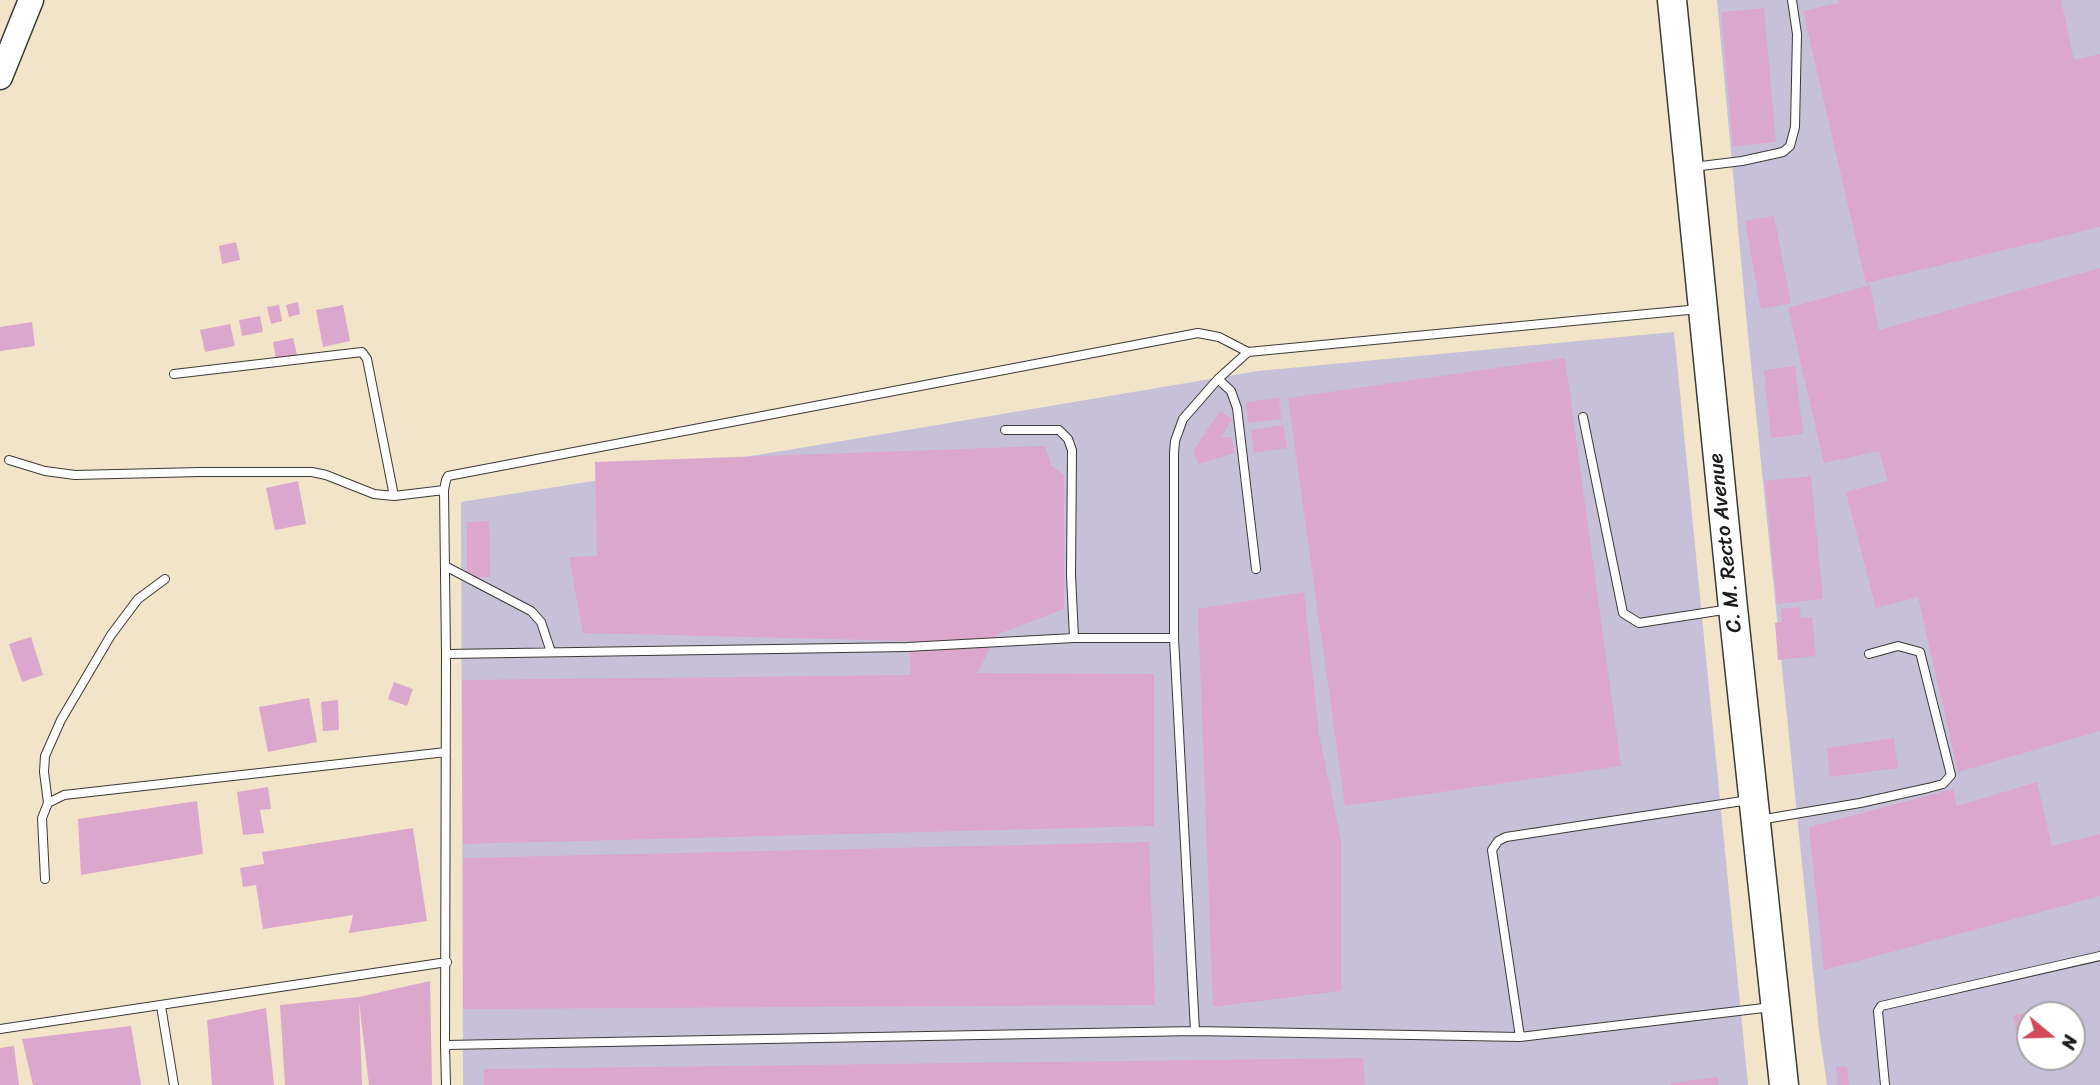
<!DOCTYPE html>
<html>
<head>
<meta charset="utf-8">
<style>
  body { margin:0 }
  #map { position:relative; width:2100px; height:1085px; overflow:hidden; background:#f1e4c8; font-family:Sriracha,sans-serif }
  canvas { display:block }
  .north { position:absolute; left:2016px; top:1001px; width:70px; height:70px; box-sizing:border-box; background:#fff; border:2px solid #a4a4a4; border-radius:50%; rotate:109deg; font-size:19px; font-weight:700; line-height:28px; text-align:center; color:#1c1c1c }
  .north::after { content:''; display:block; margin:auto; width:24px; height:32px; background:#d1495b; clip-path:polygon(50% 0,100% 100%,50% 72%,0 100%) }
</style>
</head>
<body>
<div id="map">
<canvas width="2100" height="1085"></canvas>
<div class="north">N</div>
</div>
<script>
const ctx = document.querySelector('canvas').getContext('2d');
ctx.lineJoin = 'round';
function fill(path, color) { ctx.fillStyle = color; ctx.fill(path, 'evenodd'); }
const poly = rows => new Path2D(rows.map(r => 'M' + r).join(''));
function strokePath(path, color, width, dash) { ctx.strokeStyle = color; ctx.lineWidth = width; ctx.lineCap = dash ? 'butt' : 'round'; ctx.setLineDash(dash || []); ctx.stroke(path); }
function write(font, color, halo, rows, align = 'center') {
  ctx.font = font + ' Sriracha,sans-serif'; ctx.lineWidth = 6; ctx.setLineDash([]); ctx.textBaseline = 'middle'; ctx.strokeStyle = halo; ctx.fillStyle = color; for (const [text, x, y, turn = 0] of rows) {
    ctx.save(); ctx.translate(x, y); ctx.rotate((+turn || 0) * Math.PI / 180); ctx.textAlign = isNaN(turn) ? turn : align; if (halo) ctx.strokeText(text, 0, 0); ctx.fillText(text, 0, 0); ctx.restore();
  }
}
fill(poly([
  [1717,0,2100,0,2100,1085,1827,1085,1819,1030,1747,325],
  [2030,1015,2072,1015,2072,1057,2030,1057],
  [1674,332,1748,1085,463,1085,461,502,788,450,1258,371]
]), '#c7c0d9');
fill(poly([
  [1839,0,2061,0,2074,60,2100,54,2100,227,1866,283,1803,11,1839,3],
  [1764,8,1776,142,1733,146,1721,12],
  [1774,216,1791,303,1761,309,1745,221],
  [236,242,240,260,222,264,219,246],
  [2100,268,2100,731,1958,772,1918,597,1876,608,1846,492,1888,481,1879,451,1824,463,1788,308,1870,285,1879,330],
  [298,302,300,314,289,317,286,305],
  [279,305,282,321,271,324,267,307],
  [343,305,350,341,323,347,316,310],
  [260,316,263,332,242,336,239,320],
  [32,322,35,346,0,351,0,327],
  [230,324,235,346,205,352,200,330],
  [293,338,297,355,276,359,273,342],
  [1565,358,1621,766,1345,806,1288,398],
  [1795,366,1803,434,1771,438,1764,370],
  [1279,398,1281,419,1248,423,1246,402],
  [1220,411,1232,419,1221,437,1231,437,1235,453,1198,464,1194,450],
  [1283,425,1287,448,1254,453,1251,430],
  [1045,446,1051,465,1064,475,1064,609,996,635,978,673,1154,674,1154,826,463,844,462,680,911,675,910,641,583,633,569,557,597,556,595,462],
  [1811,476,1823,599,1777,604,1765,481],
  [298,481,306,524,275,530,266,488],
  [489,521,490,577,467,577,467,522],
  [1304,592,1319,734,1341,841,1341,991,1213,1007,1198,609],
  [1800,607,1801,618,1812,617,1816,656,1778,660,1775,623,1782,622,1781,609],
  [31,637,43,675,22,682,9,644],
  [394,682,413,689,407,706,388,699],
  [309,698,317,742,268,752,259,707],
  [338,700,339,730,323,731,321,702],
  [1894,738,1898,768,1830,777,1827,748],
  [2037,782,2052,846,2100,834,2100,896,1824,970,1809,827,1953,789,1957,806],
  [268,787,271,809,260,810,264,833,243,835,237,792],
  [197,801,203,854,81,875,78,819],
  [413,828,427,921,349,933,353,915,263,929,256,885,243,887,240,868,264,864,262,852],
  [1149,842,1155,1005,463,1009,463,858],
  [430,981,432,1085,369,1085,359,1002,362,1085,285,1085,280,1005,359,997],
  [2049,1007,2051,1015,2030,1015,2030,1053,2022,1055,2013,1016],
  [266,1008,274,1085,212,1085,207,1020],
  [131,1026,141,1085,33,1085,22,1039],
  [14,1046,19,1085,0,1085,0,1048],
  [1363,1058,1365,1085,484,1085,484,1069],
  [1847,1066,1849,1085,1838,1085,1836,1067],
  [1718,1077,1719,1085,1671,1085,1671,1083]
]), '#dca7cd');
const lane = poly([
  [1693,167,1742,161,1783,152,1790,146,1795,127,1797,34,1792,0],
  [174,374,362,352,367,359,394,496],
  [1218,379,1231,391,1237,408,1256,569],
  [1583,417,1623,613,1639,623,1730,609],
  [1005,430,1059,430,1068,439,1072,450,1071,575,1074,638],
  [9,460,45,471,75,475,200,472,312,472,326,475,374,494,394,496,444,490],
  [445,566,531,611,541,622,551,652],
  [446,654,907,647,1074,638,1174,638],
  [1749,800,1506,837,1498,841,1492,850,1520,1037,1772,1007],
  [48,803,44,772,45,756,61,720,111,635,138,599,165,579],
  [1759,820,1860,803,1928,788,1943,784,1951,775,1920,652,1898,646,1869,654],
  [45,879,42,818,48,803,64,795,446,752],
  [161,1006,174,1085],
  [0,1029,447,962],
  [1195,1031,1520,1037],
  [445,1045,446,654,444,490,446,480,448,476,1198,333,1219,337,1248,352],
  [446,1085,445,1045,1195,1031,1174,638,1174,453,1175,441,1183,419,1218,379,1248,352,1699,309],
  [1885,1085,1878,1011,1881,1006,2100,956]
]);
const primary = poly([
  [0,77,31,0]
]);
const highway = poly([
  [1672,0,1733,608,1784,1085]
]);
strokePath(lane, '#3c3a36', 10);
strokePath(primary, '#3c3a36', 27);
strokePath(highway, '#3c3a36', 31);
strokePath(lane, '#fff', 8);
strokePath(primary, '#fff', 24);
strokePath(highway, '#fff', 28);
write('21px', '#1c1c1c', '#fff', [
  ["C. M. Recto Avenue",1726,543,-96]
]);
</script>
</body>
</html>
